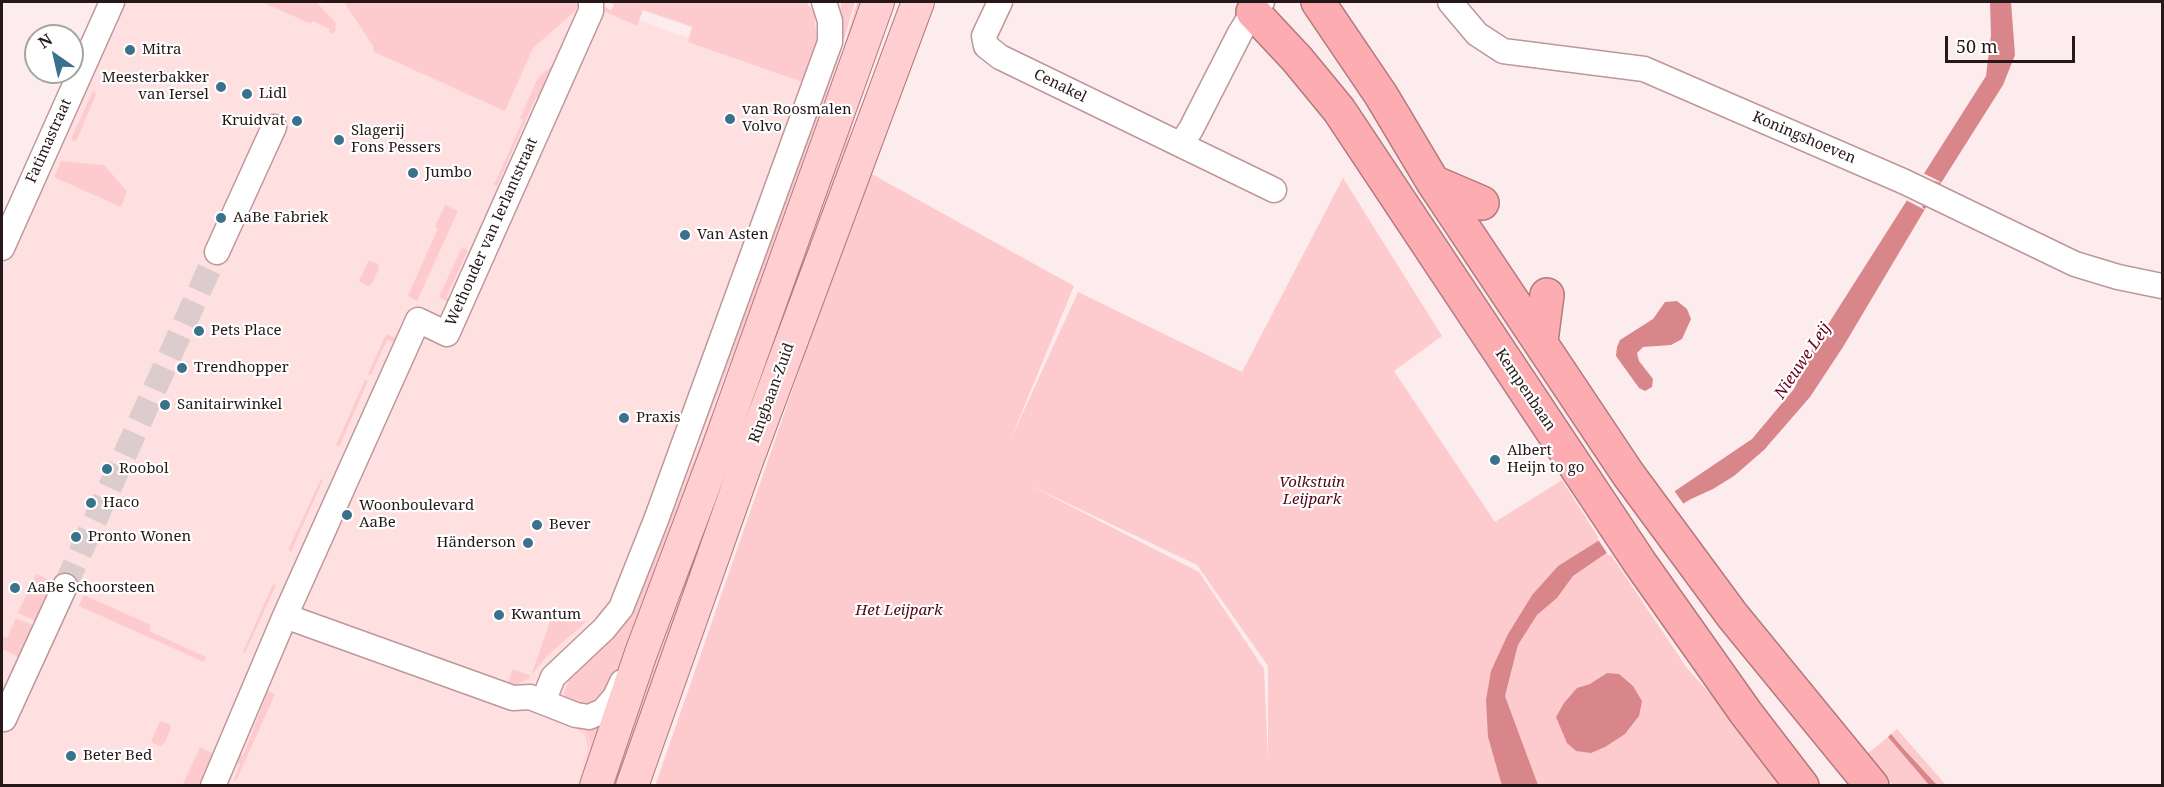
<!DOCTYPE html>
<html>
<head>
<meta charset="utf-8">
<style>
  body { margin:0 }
  #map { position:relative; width:2164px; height:787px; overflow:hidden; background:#fdeced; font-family:"Noto Serif",serif }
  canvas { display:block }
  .frame { position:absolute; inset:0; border:3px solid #261819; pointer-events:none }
  .north { position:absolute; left:24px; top:24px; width:60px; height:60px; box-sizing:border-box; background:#fff; border:2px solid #a8a3a3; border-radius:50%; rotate:326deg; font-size:16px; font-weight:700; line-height:24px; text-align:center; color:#261819 }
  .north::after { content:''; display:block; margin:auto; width:21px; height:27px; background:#3a718c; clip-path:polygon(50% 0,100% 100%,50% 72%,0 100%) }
  .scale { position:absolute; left:1945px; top:36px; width:130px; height:27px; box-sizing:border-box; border:3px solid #261819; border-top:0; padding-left:8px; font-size:18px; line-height:21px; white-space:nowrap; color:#261819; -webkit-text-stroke:4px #fff; paint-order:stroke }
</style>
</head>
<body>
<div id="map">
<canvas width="2164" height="787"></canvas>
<div class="frame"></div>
<div class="north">N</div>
<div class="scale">50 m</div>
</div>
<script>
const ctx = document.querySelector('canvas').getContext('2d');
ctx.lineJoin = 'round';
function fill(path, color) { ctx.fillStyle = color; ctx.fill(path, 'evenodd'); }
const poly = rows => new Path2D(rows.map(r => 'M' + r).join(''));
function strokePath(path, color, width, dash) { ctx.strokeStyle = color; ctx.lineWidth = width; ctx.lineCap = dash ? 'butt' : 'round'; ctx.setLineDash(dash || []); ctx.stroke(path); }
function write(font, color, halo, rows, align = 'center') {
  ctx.font = font + ' "Noto Serif",serif'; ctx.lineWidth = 4.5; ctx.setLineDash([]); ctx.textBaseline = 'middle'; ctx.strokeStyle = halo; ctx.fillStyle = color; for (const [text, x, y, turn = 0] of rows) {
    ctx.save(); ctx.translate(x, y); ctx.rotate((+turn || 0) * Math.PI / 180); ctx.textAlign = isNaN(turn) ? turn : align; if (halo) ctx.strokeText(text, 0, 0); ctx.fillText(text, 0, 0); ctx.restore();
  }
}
fill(poly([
  [111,2,588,2,842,93,598,785,2,786,2,245]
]), '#ffe0e1');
fill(poly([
  [262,2,316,2,335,22,336,29,334,34,329,32,330,29,313,21,311,24],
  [344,2,579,2,575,11,533,48,505,111,374,52,373,46],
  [601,2,806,2,814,12,817,40,805,83,688,42,692,27,643,10,637,26,601,10,601,5,611,10,614,4],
  [841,2,855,2,838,60,750,311,657,548,722,379,831,72,839,30],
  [857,2,864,2,717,414,675,514,618,674,598,700,593,702,583,705,565,698,564,692,570,678,635,603,659,549,752,312,840,61],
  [561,57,542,99,536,97,497,186,492,184,495,183,523,120,520,118,538,78],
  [870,59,846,149,622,785,607,786],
  [93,91,96,94,76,142,71,139],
  [61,161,104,165,127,191,121,207,54,177],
  [868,172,1074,286,1009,443,1078,292,1242,372,1343,178,1442,336,1394,371,1495,522,1562,480,1600,540,1558,566,1532,595,1508,634,1488,737,1502,785,655,786],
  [1027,484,1197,565,1268,666,1268,759,1264,669,1199,572],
  [445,205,458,211,417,301,408,296,438,228,435,227],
  [462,247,468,250,447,296,448,299,452,301,451,304,439,297],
  [369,260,378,264,379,268,372,284,368,286,359,281],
  [386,334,400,340,398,344,387,340,371,375,368,374],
  [365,380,368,381,339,447,336,445],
  [321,479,323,480,291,552,288,550],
  [1609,552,1687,668,1764,754,1787,785,1538,785,1505,696,1518,645,1537,615,1557,598,1573,576],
  [1590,684,1639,716,1625,734,1577,689],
  [36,574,61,584,44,625,18,613],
  [273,584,276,585,245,653,243,652],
  [84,595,151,625,149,631,206,657,204,662,79,606],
  [554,610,586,622,548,655,528,679,516,685,507,684,513,669,531,676],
  [16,618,42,629,27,661,2,649,2,636,7,638],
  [262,688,275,694,236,781,234,780,240,764,233,762,236,754,243,756,265,699,259,696],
  [548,712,590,727,605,725,607,727,593,769,584,785,578,785,590,750,589,737,580,726,549,714,579,727,588,737,589,750,575,785,588,750,586,737,576,727,549,717],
  [160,721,169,724,171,728,165,743,160,746,151,742],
  [1897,729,1946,785,1937,785,1891,734],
  [1888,737,1929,785,1893,785,1866,755],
  [200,747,216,755,204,785,182,786]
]), '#fdcbcd');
fill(poly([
  [1990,2,2011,2,2015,55,2003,85,1931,199,1843,347,1810,397,1764,450,1734,476,1713,489,1691,499,1645,527,1573,576,1557,598,1537,615,1518,645,1505,696,1538,785,1502,786,1488,737,1486,700,1491,671,1508,634,1532,595,1558,566,1638,516,1752,439,1794,389,1813,348,1986,76,1991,35],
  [1677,301,1687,309,1691,319,1682,339,1671,345,1643,347,1637,353,1639,361,1653,379,1652,387,1645,391,1639,388,1616,356,1617,347,1620,340,1653,319,1665,302],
  [1607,673,1619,674,1633,686,1642,701,1639,716,1625,734,1605,747,1591,753,1576,751,1567,743,1556,717,1564,703,1577,688,1590,684],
  [1891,734,1903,748,1937,785,1929,785,1888,737]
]), '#d9868b');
fill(poly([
  [1921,172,1945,184,1935,181,1922,207,1927,211,1904,199],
  [1673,489,1685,506,1609,556,1597,538]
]), '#fdeced');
strokePath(poly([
  [65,586,217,252]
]), '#ddcccd', 24, [24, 12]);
const minor = poly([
  [1000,2,984,36,986,46,1000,57,1274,190],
  [1450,2,1477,34,1503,51,1644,69,1905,182,2075,264,2118,277,2162,286],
  [1181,144,1191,129,1240,33,1253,12,1262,2],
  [2,248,112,2],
  [217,252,274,127],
  [285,616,513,698,530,697,576,715,589,717,603,711,615,697,622,682],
  [543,702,553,677,604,629,621,608,656,520,830,42,830,21,824,2],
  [4,719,65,586],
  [213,786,285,616,418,320,447,334,591,11,591,2]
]);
const major = poly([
  [596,786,641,653,717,451,878,2],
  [632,786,747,461,918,2]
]);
const highway = poly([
  [1318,2,1381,95,1433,182,1628,474,1732,615,1872,786],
  [1253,12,1297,59,1339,110,1640,563,1746,713,1802,786],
  [1433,182,1482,203],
  [1541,341,1547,295]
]);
strokePath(minor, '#bd9799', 27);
strokePath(major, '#b2797c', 34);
strokePath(highway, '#b2797c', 36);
strokePath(minor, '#fff', 24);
strokePath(major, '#feced0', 32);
strokePath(highway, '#fdadb1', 33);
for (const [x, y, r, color] of [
  [130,50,6,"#3a718c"],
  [221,87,6,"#3a718c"],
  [247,94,6,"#3a718c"],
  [730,119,6,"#3a718c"],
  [297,121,6,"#3a718c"],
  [339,140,6,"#3a718c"],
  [413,173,6,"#3a718c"],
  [221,218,6,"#3a718c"],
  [685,235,6,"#3a718c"],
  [199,331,6,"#3a718c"],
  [182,368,6,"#3a718c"],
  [165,405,6,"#3a718c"],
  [624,418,6,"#3a718c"],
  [1495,460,6,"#3a718c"],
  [107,469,6,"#3a718c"],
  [91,503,6,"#3a718c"],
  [347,515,6,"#3a718c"],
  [537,525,6,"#3a718c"],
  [76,537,6,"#3a718c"],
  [528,543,6,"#3a718c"],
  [15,588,6,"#3a718c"],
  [499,615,6,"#3a718c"],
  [71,756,6,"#3a718c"]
]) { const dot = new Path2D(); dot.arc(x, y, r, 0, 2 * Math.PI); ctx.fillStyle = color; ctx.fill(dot); strokePath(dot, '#fff', 2); }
write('15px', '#261819', '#fff', [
  ["Mitra",142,50],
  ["Meesterbakker",209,78,"right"],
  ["van Iersel",209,95,"right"],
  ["Lidl",259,94],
  ["van Roosmalen",742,110],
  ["Volvo",742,127],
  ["Kruidvat",285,121,"right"],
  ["Slagerij",351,131],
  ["Fons Pessers",351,148],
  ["Jumbo",425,173],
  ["AaBe Fabriek",233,218],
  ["Van Asten",697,235],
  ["Pets Place",211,331],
  ["Trendhopper",194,368],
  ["Sanitairwinkel",177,405],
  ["Praxis",636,418],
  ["Albert",1507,451],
  ["Heijn to go",1507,468],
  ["Roobol",119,469],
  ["Haco",103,503],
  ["Woonboulevard",359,506],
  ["AaBe",359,523],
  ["Bever",549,525],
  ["Pronto Wonen",88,537],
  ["Händerson",516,543,"right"],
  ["AaBe Schoorsteen",27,588],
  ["Kwantum",511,615],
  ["Beter Bed",83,756]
], 'left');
write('15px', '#261819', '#fff', [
  ["Cenakel",1060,86,26],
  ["Koningshoeven",1804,138,23],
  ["Fatimastraat",49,141,-66],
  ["Wethouder van Ierlantstraat",492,232,-66],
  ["Kempenbaan",1525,390,56],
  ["Ringbaan-Zuid",772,393,-70]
]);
write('italic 15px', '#510516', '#fff', [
  ["Volkstuin",1312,483],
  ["Leijpark",1312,500],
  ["Het Leijpark",899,611]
]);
write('italic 16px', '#69001d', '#fff', [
  ["Nieuwe Leij",1803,361,-56]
]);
</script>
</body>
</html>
